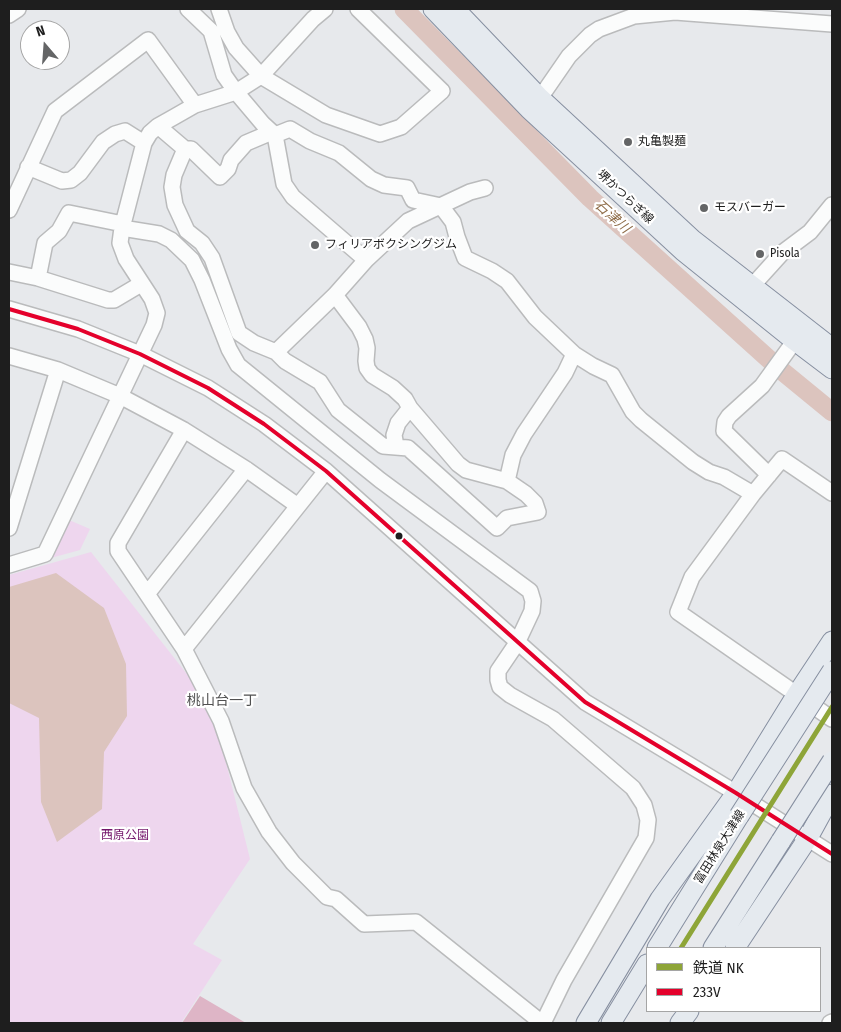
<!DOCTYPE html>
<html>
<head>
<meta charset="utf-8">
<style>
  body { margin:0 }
  #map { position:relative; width:841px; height:1032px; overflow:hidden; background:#e7e9ec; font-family:"Fira Sans Condensed","Noto Sans JP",sans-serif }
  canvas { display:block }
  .frame { position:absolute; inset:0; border:10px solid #1e1e1e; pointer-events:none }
  .legend { position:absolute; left:646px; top:947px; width:175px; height:65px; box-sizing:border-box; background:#fff; border:1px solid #a5a5a5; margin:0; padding:6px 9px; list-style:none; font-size:15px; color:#1e1e1e }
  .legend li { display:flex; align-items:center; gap:10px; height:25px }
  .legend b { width:25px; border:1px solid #a5a5a5 }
  .north { position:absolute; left:20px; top:20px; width:50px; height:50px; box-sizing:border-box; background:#fff; border:1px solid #a5a5a5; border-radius:50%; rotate:342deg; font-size:14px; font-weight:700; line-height:20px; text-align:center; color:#1e1e1e }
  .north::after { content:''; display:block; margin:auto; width:18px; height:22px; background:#646566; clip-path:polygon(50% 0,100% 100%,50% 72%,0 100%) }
</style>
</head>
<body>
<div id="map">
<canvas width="841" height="1032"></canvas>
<div class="frame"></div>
<ul class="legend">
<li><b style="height:6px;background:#8ea538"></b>鉄道 NK</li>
<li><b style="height:6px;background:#e4002b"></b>233V</li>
</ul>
<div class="north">N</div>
</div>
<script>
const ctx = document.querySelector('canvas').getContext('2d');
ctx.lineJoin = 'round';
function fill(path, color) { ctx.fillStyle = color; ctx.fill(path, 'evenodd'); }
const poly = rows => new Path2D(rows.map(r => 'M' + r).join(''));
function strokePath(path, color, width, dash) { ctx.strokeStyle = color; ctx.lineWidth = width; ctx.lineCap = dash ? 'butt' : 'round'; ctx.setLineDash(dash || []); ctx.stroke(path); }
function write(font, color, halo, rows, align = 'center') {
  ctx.font = font + ' "Fira Sans Condensed","Noto Sans JP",sans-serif'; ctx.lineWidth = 4.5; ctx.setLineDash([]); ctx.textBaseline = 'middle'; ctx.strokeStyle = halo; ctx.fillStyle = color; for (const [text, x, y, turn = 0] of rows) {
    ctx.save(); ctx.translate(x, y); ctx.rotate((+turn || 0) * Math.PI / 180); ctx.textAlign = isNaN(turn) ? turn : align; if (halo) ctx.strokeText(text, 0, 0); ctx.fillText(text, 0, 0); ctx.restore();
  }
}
fill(poly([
  [69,520,90,529,80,550,51,558],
  [91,552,212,706,250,859,193,944,222,960,181,1023,11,1023,9,1019,9,575]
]), '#eed6ee');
fill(poly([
  [200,996,246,1023,182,1023]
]), '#deb5c6');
fill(poly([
  [56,573,104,608,126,664,127,716,104,752,102,809,57,842,41,802,39,718,9,703,9,587]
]), '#dcc4be');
strokePath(poly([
  [404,9,590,198,782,371,832,412]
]), '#dcc4be', 19);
const minor = poly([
  [188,9,211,31,224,75,236,92,263,124,275,135,284,184,293,197,366,260,335,295,276,352],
  [219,9,227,32,236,48,261,76,326,115,380,134,401,127,442,91,358,9],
  [9,15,18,9],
  [540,98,569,56,590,35,599,29,634,16,675,12,832,24],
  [158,126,185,149,174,175,172,187,175,205,187,231,202,243,212,258,239,333,254,343,276,352,285,361,320,382,338,410,383,446,408,448,497,528,507,518,538,512,535,503,526,494,507,481,466,470,458,464,410,408,405,399,393,388,372,375,367,368,366,361,367,348,365,339,359,327,335,295],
  [275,135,290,129,310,141,339,153,371,179,384,185,407,188,413,200,441,206,453,222,457,237,465,258,492,271,507,281,535,317,574,354,593,366,612,375,633,412,641,420,693,462,709,472,724,477,753,494],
  [185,149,191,149,220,177,228,169,231,160,246,143,272,132],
  [28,167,62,181,71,180,80,173,103,142,115,134,125,131,144,143],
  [9,210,55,111,148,40,195,105],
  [122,228,159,234,171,240,192,260,202,280,229,349,238,365,380,480,530,591,533,601,532,611,517,643,498,671,498,680,500,687,510,695,553,719,633,788,644,805,648,820,646,838,564,980,543,1023],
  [366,260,408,221,470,192,485,188],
  [9,272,38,278,108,300,114,300,141,284],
  [38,278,45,243,59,231,69,213,123,224],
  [753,285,782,253,810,232,832,205],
  [9,309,78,329,140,354,208,388,264,424,326,471,585,702,736,793,832,854],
  [9,356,58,370,120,396,184,430,246,469,298,506],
  [184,430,118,543,118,551,184,649,221,721,244,788,269,832,293,863,327,897,336,899,364,924,416,922,542,1023],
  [396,446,394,435,398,423,410,408],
  [769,475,724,431,725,422,729,416,762,386,801,332],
  [507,481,513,455,524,434,565,373,574,354],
  [832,493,782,459,753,494,692,577,678,612,832,719],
  [9,528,58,370],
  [9,565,45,554,154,325,157,313,152,299,126,259,120,243,122,228,144,143,150,133,158,126,174,117,195,105,236,92,261,76,313,19,325,9],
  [147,594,246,469],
  [184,649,326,471],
  [830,1023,832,1022]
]);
const major = poly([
  [433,9,529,109,683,251,795,341,832,369],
  [455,9,540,98,692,239,832,348],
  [657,948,739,816],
  [713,948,781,841],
  [735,948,808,838,832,794],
  [586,1023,660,899,736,793,797,694,832,641],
  [611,1023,647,964],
  [680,1023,689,1011]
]);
strokePath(minor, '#babbbc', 18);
strokePath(major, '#868fa0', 21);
strokePath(minor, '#fbfcfc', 15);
strokePath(major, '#e5eaef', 19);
const majorBridge = poly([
  [739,816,832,671],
  [781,841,832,761]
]);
strokePath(majorBridge, '#868fa0', 21, []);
strokePath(majorBridge, '#e5eaef', 19);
strokePath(poly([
  [9,309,78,329,140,354,208,388,264,424,326,471,585,702,736,793,832,854]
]), '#e4002b', 4);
strokePath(poly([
  [681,948,832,707]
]), '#8ea538', 5);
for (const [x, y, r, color] of [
  [628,142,5,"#646566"],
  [704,208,5,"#646566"],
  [315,245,5,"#646566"],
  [760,254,5,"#646566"],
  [399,536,4.5,"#1e1e1e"]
]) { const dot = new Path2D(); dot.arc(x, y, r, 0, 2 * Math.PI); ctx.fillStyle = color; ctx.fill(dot); strokePath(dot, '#fff', 2); }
write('12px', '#1e1e1e', '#fff', [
  ["丸亀製麺",638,142],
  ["モスバーガー",714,208],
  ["フィリアボクシングジム",325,245],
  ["Pisola",770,254]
], 'left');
write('12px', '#1e1e1e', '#fff', [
  ["堺かつらぎ線",625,197,43],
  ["富田林泉大津線",720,847,-58]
]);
write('12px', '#73156a', '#fff', [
  ["西原公園",125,836]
]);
write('italic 14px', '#8f6d49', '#fff', [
  ["石津川",612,217,42]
]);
write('14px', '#515151', '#fff', [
  ["桃山台一丁",222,701]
]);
</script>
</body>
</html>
